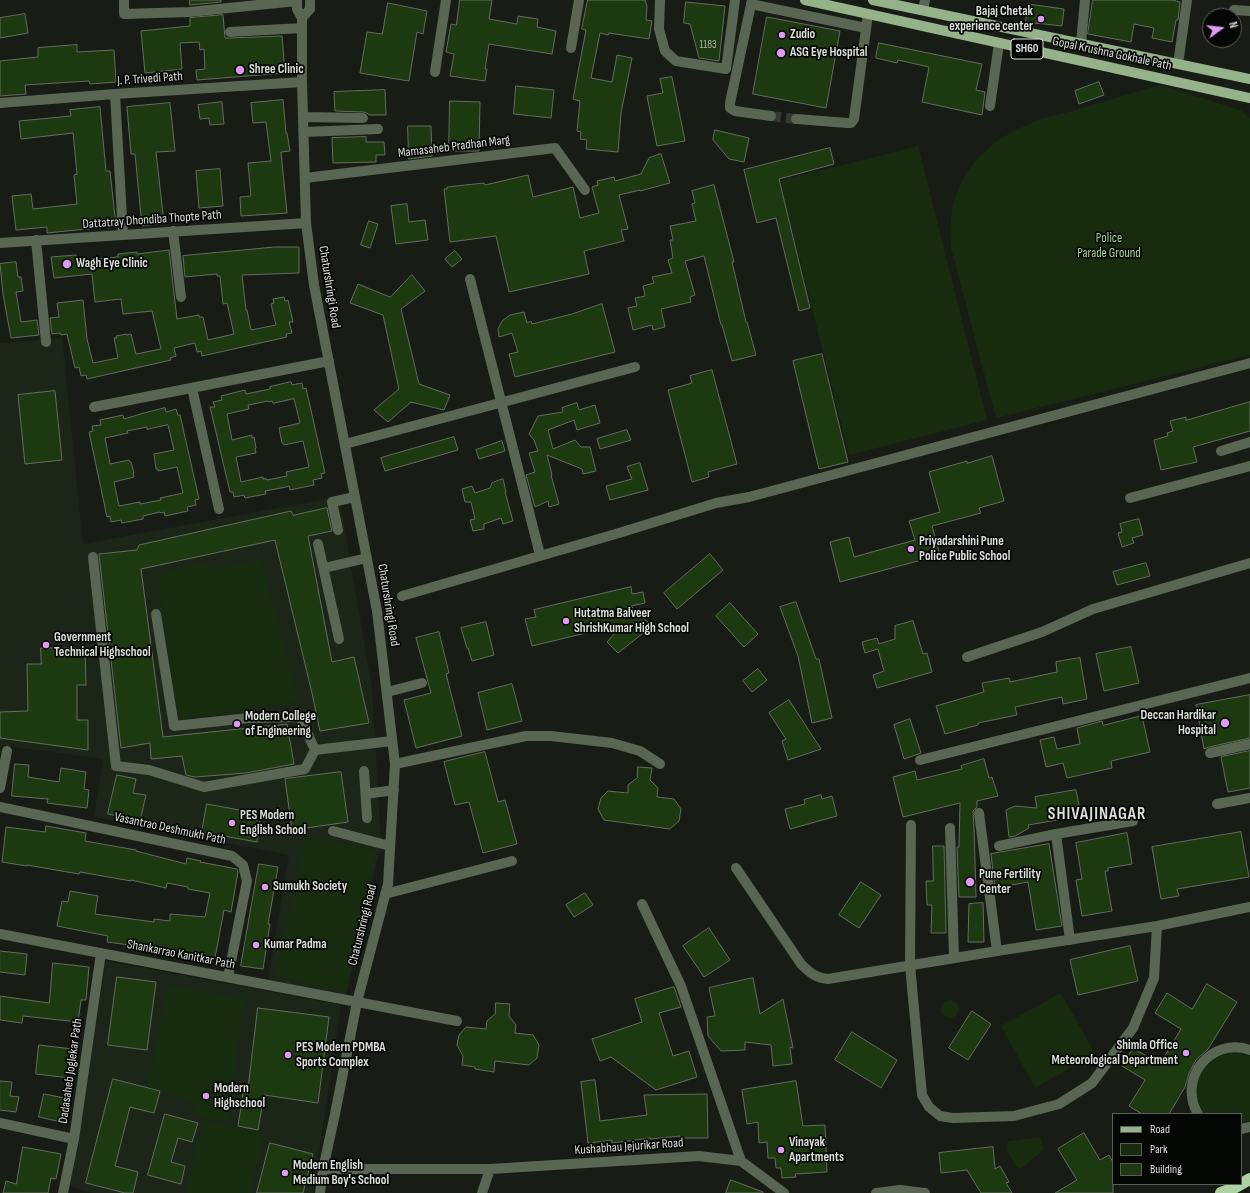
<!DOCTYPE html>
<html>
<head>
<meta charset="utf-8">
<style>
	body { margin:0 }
	#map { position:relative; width:1250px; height:1193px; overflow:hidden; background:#171d15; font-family:"Sofia Sans Condensed",sans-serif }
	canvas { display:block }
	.legend { position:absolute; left:1112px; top:1113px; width:130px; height:72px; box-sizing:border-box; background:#050704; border:1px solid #5b5d59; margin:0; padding:5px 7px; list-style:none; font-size:12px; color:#dbdfd9 }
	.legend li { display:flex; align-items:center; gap:8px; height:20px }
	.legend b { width:20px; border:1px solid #5b5d59 }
	.north { position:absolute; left:1202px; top:8px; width:40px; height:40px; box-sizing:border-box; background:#050704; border:1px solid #5b5d59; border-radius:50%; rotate:75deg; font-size:11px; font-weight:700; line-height:16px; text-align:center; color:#dbdfd9 }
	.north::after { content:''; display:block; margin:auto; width:14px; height:18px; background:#dd99f3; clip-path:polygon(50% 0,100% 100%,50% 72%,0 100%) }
</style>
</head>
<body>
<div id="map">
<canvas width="1250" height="1193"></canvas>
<ul class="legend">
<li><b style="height:5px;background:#95b28b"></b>Road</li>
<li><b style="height:11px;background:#172b0f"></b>Park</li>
<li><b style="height:11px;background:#1c3910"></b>Building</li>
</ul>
<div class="north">N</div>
</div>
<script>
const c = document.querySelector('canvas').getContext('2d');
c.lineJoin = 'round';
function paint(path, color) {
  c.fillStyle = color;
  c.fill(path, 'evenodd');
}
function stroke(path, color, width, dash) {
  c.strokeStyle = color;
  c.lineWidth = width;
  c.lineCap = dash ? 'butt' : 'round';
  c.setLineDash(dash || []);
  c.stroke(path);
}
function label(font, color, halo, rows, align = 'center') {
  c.font = font + ' "Sofia Sans Condensed",sans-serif';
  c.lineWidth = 3.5;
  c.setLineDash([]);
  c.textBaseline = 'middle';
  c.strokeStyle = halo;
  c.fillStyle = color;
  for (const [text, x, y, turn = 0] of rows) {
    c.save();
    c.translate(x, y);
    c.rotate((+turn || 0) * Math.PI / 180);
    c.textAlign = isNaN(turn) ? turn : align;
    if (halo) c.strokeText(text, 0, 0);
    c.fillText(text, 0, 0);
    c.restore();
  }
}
const built = new Path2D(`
	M62 338 83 544 339 497 372 688 381 843 346 996 268 981 289 855 94 817 103 759 0 745V343Z
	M106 961 341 1005 313 1193H92L70 1186Z`);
const green = new Path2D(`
	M1160 85 1240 110 1250 118V355L996 418 951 248C950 234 950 220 953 206 963 163 995 137 1034 122 1046 117 1060 114 1072 111 1101 102 1131 94 1160 85Z
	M918 146 987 420 849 455 780 181Z
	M261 560 299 701 180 719 157 575 203 562 211 569Z
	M305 835 376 851 346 992 276 976Z
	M168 985 244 999 228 1123 194 1114 196 1103 148 1087Z
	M1061 993 1095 1054 1035 1088 1001 1026Z
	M941 1009a9 9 0 1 1 18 0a9 9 0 1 1-18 0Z
	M1236 1052 1250 1056V1121L1241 1123V1114H1205C1191 1097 1196 1070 1215 1059 1221 1055 1229 1053 1236 1052Z
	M203 1120 264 1134 250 1193H186Z
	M1040 1137 1044 1149 1025 1166 1018 1169C1013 1160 1003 1150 1009 1141Z`);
const building = new Path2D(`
	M190 0H221V2L190 5Z
	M460 0H492L489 19 517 24 518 16 538 19 537 27 556 31 552 54 489 44 485 69H487L485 81 450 76 454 54 446 52 451 24 456 25Z
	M588 0H645L647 6 646 20 652 21 649 39 609 33 608 35 600 33 591 78 612 82 617 55 632 58 621 113 618 152 586 149 587 140 580 139 581 132 577 131 580 101 573 99 586 30 582 29Z
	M1093 0H1172L1180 2 1178 20H1176L1172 42 1152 38 1154 28 1134 24 1131 42 1088 34Z
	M686 2 725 6 719 61 699 58 690 24 684 23Z
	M388 3 427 11 423 34 417 32 409 81 360 73 367 32 382 34Z
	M1028 4 1064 9 1062 26 1026 22Z
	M25 14 28 33 0 38V18Z
	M223 15 225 38H230L282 36 285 73 197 80 196 70 205 69 204 49 200 50 199 42 180 43 182 69 145 73 141 31 190 26V18Z
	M767 17 840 31 826 108 753 94Z
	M879 43 982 64 976 90 985 92 982 115 922 102 929 67 898 60 897 63 876 58Z
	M77 45V52L114 50 116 82 90 84 89 81 25 85 26 94 0 96V61L38 57V48Z
	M672 77 685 141 657 146 647 96 663 93 660 79Z
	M1099 82 1104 95 1079 104 1075 91Z
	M516 86 554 90 551 118 514 114Z
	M385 90 386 115H369L367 113 363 112 335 111 334 92Z
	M283 100 286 133H287L290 151 281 152 287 213 241 216 240 197 251 196 248 163 271 161 266 122 253 123 251 103Z
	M450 101 480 102 479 151H449Z
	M222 102 224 124 210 125 209 118 200 119 198 105Z
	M170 103 175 151 156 152 164 223 142 226 135 154H131L127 107Z
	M100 107 106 171H110L116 226 47 233V227L16 230 12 196 31 194 33 209 77 204 74 175 77 174 73 133 21 139 19 121 71 116 70 110Z
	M408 126H431L432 156 409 159Z
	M715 130 749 138 744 162 729 159 713 140Z
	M366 137V142H384L385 155H376V162L333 163 332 138Z
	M830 148 834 164 779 179 810 308 799 311 776 218 757 223 744 170Z
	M661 154 670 183 640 191V190L619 195 628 229 621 230 624 241 584 251 589 274 509 292 496 236 450 242 444 189H447V187L484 183 485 185 528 175 533 197 573 187 580 218 599 213 592 187 598 185 597 181 614 177 615 181 641 174 649 158Z
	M220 169 223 206 199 208 196 171Z
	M714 185 734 262H732L746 322H747L756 355 732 361 722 325H721L704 256 685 261 695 295 690 297 691 302 661 309 665 327 653 330 652 325 633 330 628 308 637 306 635 298 645 296 643 286 654 283 652 277 672 273 668 260 673 258 670 240H673L670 226 696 221 692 204 695 203 692 191Z
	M407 204 409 222 425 220 428 240 396 244 391 206Z
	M369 221 378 224 370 248 361 245Z
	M275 247H299V273L242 275 246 310H247L251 330 276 325 271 304 274 303 273 299 284 297 285 301 288 300 293 322H289L292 333 286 334 287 337 202 356 201 351 197 352 195 343 174 348 176 356 170 358 171 360 87 379 86 375 81 376 79 367 75 368 67 334 61 335 60 333 52 334 50 318 59 317 57 303 83 300 87 339 93 363 118 358 114 338H117L116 336 127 334V335L131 334 136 354 161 349 152 311 123 314 121 299 95 302 92 274 54 278 51 257 76 255 77 261 118 257V254L137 252V254L169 250 177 319 199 315V317H203L208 340 234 334 227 303 223 304 220 276H217V274L185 277 183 256Z
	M455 251 462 259 452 267 445 259Z
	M16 262 18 277H21L23 291 16 292 21 322 37 320 39 335 11 338 3 294 0 264Z
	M412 275 425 291 401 309 419 384 450 395 444 410 411 402 388 422 374 410 399 389 383 315 350 303 358 284 390 297Z
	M602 304 615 352 515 377 509 354 518 352 512 333 499 337 498 329 502 321 510 315 524 312 527 323 531 321 532 324 572 314Z
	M822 354 848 462 819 469 793 361Z
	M712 370 737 464 708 472 709 477 692 482 668 390 692 383 690 376Z
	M291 382 292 385 302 383 303 389 306 388 325 473 321 474 322 478 313 480 314 485 290 490 289 486 286 487 265 491 266 494 245 498 244 495 234 497 233 492H230L210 407H215L213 402 222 400 221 396 245 390 246 394 270 389V387ZM294 399 300 423 279 428 282 443H283L284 445 303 441 309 467 286 472 287 476 267 480V479H263V477L241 482 236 457 256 453 255 449 256 448 254 437 252 438V435L232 440 227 414 249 409 248 405 268 401 269 402 272 401 273 403Z
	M55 391 62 460 25 464 18 395Z
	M1250 402V431L1193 447 1197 462 1161 470 1154 440 1168 436 1167 433 1173 431 1170 421 1186 417V420Z
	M577 403 579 410 595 405 600 423 577 430 574 420 548 430 553 449 575 440 581 447H590L596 471 583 474 582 469 547 455 552 475H551L559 504 549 507 548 501 535 507 526 475 535 472 529 453 538 451 534 440 529 434 538 416 563 412 562 408Z
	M165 408 166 412 176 409 178 415H180L199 499 195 500 196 505 187 507 188 511 165 516 164 512 161 513 160 512 143 516V519L122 523 121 520 111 522 110 516 107 517 89 432 93 431 92 426 101 425 100 420 123 415 124 419 144 413ZM168 425 174 450 154 454 156 469H158V471L177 467 183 493 160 498 161 500 140 504V502L119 506 114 482 134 477 133 473H134L131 462H130L129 460 110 464 105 438 128 433 127 431 147 427V429Z
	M627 430 631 440 600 449 597 439Z
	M454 437 458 450 385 471 381 458Z
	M502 441 505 451 479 459 476 450Z
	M992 456 1004 501 979 508 981 513 932 526 940 555 840 582 830 542 849 537 854 557 915 540 909 521 940 512 929 472 967 461V463Z
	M640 463 648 490 610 500 606 486 632 479 627 467Z
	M503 479 506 492H505L513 521 503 524 501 518 484 524V529L473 531 470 520 475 519 471 502H465L462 489 472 486 475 493 490 488 492 483Z
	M327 508 332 531 308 536 332 662 354 657 369 723 320 731 312 693 275 540 141 569 163 737 287 724 294 764 246 773 195 777 186 775 182 756 151 759 150 743 121 748 99 554 137 550 139 545 291 511 293 515Z
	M1139 519 1143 535 1132 538 1134 543 1122 547 1118 533 1122 532 1120 524Z
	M710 554 723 570 677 609 664 593Z
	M1146 563 1150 576 1117 585 1113 572Z
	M631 587 632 594 643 592 645 603 631 606 652 626 618 653 607 642 623 624 532 646 525 619 536 617 534 610Z
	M796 602 816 659H819L832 718 812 723 798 656 780 607Z
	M730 603 758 634 744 647 716 616Z
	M913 621 923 654 927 653 932 672 877 688 873 675 884 671 878 649 865 653 862 642 877 638 879 644 895 639V626Z
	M486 622 494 655 472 661 468 648H467L461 628Z
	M439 632 449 673 446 674 462 736 416 748 404 700 431 693 416 638Z
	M1131 647 1139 683 1104 691 1096 654Z
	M41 648H85L86 685H77V720H88V750L0 738V712L28 711 27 664H41Z
	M1080 658 1087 699 1063 704 1062 697 1015 707 1017 715 978 723V725L945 734 936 706 984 692 982 683 1009 678 1010 682 1057 672 1056 662Z
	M758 669 767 680 752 692 743 681Z
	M512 684 522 721 487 730 478 693Z
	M1250 695V738L1209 747 1204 749 1196 705Z
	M789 700 821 749 788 760 782 741 786 739 769 713Z
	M1142 716 1150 752 1111 761 1112 768 1067 778 1063 763 1046 767 1040 740 1054 737 1057 749 1080 744 1077 728 1102 721 1103 725Z
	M910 719 921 753 904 759 894 725Z
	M1250 751V788L1228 792 1221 757Z
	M485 752 498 802 505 800 517 844 483 853 469 802 455 805 444 762Z
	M984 759 989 778 992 777 998 796 977 801V807L973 811 974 828 976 897H959L957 847H959L960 803 903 817 893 777 915 771 917 780 962 769 961 766Z
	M15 764 29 765 28 777 59 782 61 768 86 772 84 789 89 790 87 808 47 803 48 799 12 796Z
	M638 767 652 768 650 780 658 788 657 797 674 799 681 809 679 821 670 829 604 820 598 809 601 798 608 791 628 793V785L637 778Z
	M341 772 348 822 292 830 285 779Z
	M117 775 136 779 133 793 146 795 140 821 108 814Z
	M1076 790 1081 816 1028 825 1029 828 1015 836 1009 837 1006 810 1015 806 1037 808 1035 797Z
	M821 795 822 799 832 796 837 816 790 829 785 809 805 804 804 800Z
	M207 804 261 814 257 842 202 832Z
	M46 826 86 833 85 841 136 850V851L186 864 187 858 201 861 200 862 237 869 238 872 231 912 224 910 215 958 183 952 151 949 152 948 107 942 108 936 57 926 62 901 68 902 70 891 98 896 95 914 154 922V919L170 921V914L205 917 210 893 188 889V887L167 883 166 888 131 880V881L80 872 79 874 27 865V866L2 862 6 827 45 832Z
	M1241 832 1249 877 1177 889 1179 896 1161 899 1152 847Z
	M1127 833 1132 864 1108 868V871H1105L1112 911 1082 916 1076 880 1082 879 1076 843Z
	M1049 844 1062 926 1036 930 1028 882 995 888 991 854Z
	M933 846H944L946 933H931L932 905H927L926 881H933Z
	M259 864 278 867 268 924H270L263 969 241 966Z
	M861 882 881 895 859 928 839 915Z
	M585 893 593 905 574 917 566 905Z
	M983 903 984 942H968L969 904Z
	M709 928 730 960 704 977 683 946Z
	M1130 946 1138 981 1078 995 1070 960Z
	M0 951 27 954 25 975 0 972Z
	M53 963 89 967 86 1000H81L78 1022 23 1016 22 1023 0 1020V996L49 1003Z
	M117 977 156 982 147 1050 108 1045Z
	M753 978 760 1014 783 999 793 1048 790 1047 792 1064 773 1066 771 1045 745 1042V1050L721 1051 708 1036 707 1017 715 1016 709 988Z
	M1207 984 1237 1002 1208 1049 1196 1060 1189 1073 1185 1087 1169 1114H1142L1129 1106 1145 1080 1122 1066 1133 1048 1160 1064 1181 1029 1155 1013 1167 993 1192 1009Z
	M674 987 681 1007 659 1013 673 1056 689 1051 697 1077 656 1090 611 1057 600 1061 592 1039 642 1022 635 999Z
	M496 1003 510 1004 509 1016 516 1025 515 1033 533 1035 539 1045 537 1058 529 1065 495 1061 494 1072 475 1069V1067L462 1065 463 1056 457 1045 459 1035 466 1027 486 1029 487 1021 495 1014Z
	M258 1008 329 1017 318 1103 264 1095 258 1130 238 1126 243 1093 247 1094Z
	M972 1011 991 1024 968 1060 949 1048Z
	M852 1032 897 1060 881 1088 835 1060Z
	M39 1045 73 1049 70 1078 36 1074Z
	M113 1079 160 1091 154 1113 130 1107 115 1166 138 1172 133 1193H125L86 1183Z
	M595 1080 600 1121 647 1115 644 1095 707 1094 708 1138H680V1136L650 1139V1138L612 1143V1140L588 1143 581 1082Z
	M0 1081 12 1082 10 1096 19 1097 16 1112 0 1110Z
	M796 1081 803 1126 825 1125 827 1172 795 1174 796 1177 782 1178 781 1168H776L775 1158H768L767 1142 759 1143 758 1122 747 1124 742 1090Z
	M44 1094 65 1098 61 1122 39 1117Z
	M165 1114 198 1123 192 1142 178 1138 171 1162 185 1166 181 1184 148 1175Z
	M1084 1133 1100 1160 1109 1155 1113 1162V1193H1055L1077 1180 1058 1149Z
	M270 1143 313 1154 303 1193H257Z
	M23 1147 61 1154 56 1179 51 1178 48 1193H3L6 1181 16 1184Z
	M993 1147 995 1169 1000 1166 1009 1182 1006 1183 1012 1193H981L967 1170 941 1173 939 1153Z
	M731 1180 763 1192V1193H726Z`);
const minorTunnel = new Path2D(`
	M771 116 796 119`);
const minor = new Path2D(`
	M124 0V14L189 12 297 1
	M297 0V9L302 18V82L306 223 314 285 377 611 395 764 388 884 357 1002 335 1114 323 1169 320 1193
	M660 0 659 29 665 51 676 61 726 69 735 0
	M752 0 730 103V108L735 111 771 116
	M751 4 866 28
	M923 10 925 0
	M1234 10 1250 11
	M302 18 310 9V0
	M230 32 302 28
	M1081 43 1085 0
	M571 48 579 0
	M1178 64 1187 0
	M435 72 446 0
	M115 94 123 235
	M0 103 115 94 302 82
	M990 106 999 43
	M303 117 363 118
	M796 119 847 123H851L854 119 868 14
	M304 132 378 129
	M305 178 555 148 585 190
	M173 231 181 297
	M36 240 46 342
	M0 243 306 223
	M470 279 540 555
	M192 388 219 509
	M94 407 329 361
	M345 444 635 367
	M1221 451 1250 442
	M1130 498 1250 466
	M338 530 332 502 355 497
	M318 544 339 639
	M93 557 116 766 149 770 204 787 305 769 315 750
	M324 568 367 558
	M402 596 619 533 716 503 749 497 1250 363
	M156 614 174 726 249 718 300 717 315 750 392 741
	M967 657 1042 632 1093 609 1250 563
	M387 692 422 683
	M1210 753 1250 744
	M920 760 1250 678
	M395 764 526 736H551L612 743 640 751 660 764
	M364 771 367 818
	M0 788 7 751
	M366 794 394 790
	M1217 804 1250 798
	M0 807 232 856 243 865 247 881 228 977
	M979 813 997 951
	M911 825 910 965 922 1095 929 1107 940 1116 953 1118 1014 1116 1059 1104 1092 1083 1133 1028 1154 978 1157 926
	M950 828 954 958
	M333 831 390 846
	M1056 834 1070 940
	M999 846 1056 834 1133 821
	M736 868 801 964C810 973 816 978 828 979L997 951 1157 926 1250 907
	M385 894 512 861
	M642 904 681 986 741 1161
	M0 934 457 1021
	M1198 1114C1177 1079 1211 1036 1250 1050
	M0 1123 74 1139
	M1241 1129 1250 1127
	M323 1169H490L699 1156 741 1161 784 1193
	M63 1193 74 1139 101 953
	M482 1193 490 1169
	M876 1193 900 1190 925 1193`);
const major = new Path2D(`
	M805 0 1250 98
	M873 0 1250 79`);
const highway = new Path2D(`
	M1221 1193 1232 1189 1250 1179`);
const markers = [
	[1041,19,4,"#dd99f3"],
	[782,35,4,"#dd99f3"],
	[781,53,5,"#dd99f3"],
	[240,70,5,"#dd99f3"],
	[67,264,5,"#dd99f3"],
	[911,549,4,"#dd99f3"],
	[566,621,4,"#dd99f3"],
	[46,645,4,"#dd99f3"],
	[1225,723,5,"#dd99f3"],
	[237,724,4,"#dd99f3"],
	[232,823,4,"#dd99f3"],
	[970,882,5,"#dd99f3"],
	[265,887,4,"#dd99f3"],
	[256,945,4,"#dd99f3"],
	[1186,1053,4,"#dd99f3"],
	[288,1055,4,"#dd99f3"],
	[206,1096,4,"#dd99f3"],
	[781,1150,4,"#dd99f3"],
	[285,1173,4,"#dd99f3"]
];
const numberNames = [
	["1183",708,45]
];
const shields = [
	[1027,49,32]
];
const shieldNames = [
	["SH60",1027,49]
];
const poiNames = [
	["Bajaj Chetak",1033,12,"right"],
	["experience center",1033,27,"right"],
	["Zudio",790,35],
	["ASG Eye Hospital",790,53],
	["Shree Clinic",249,70],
	["Wagh Eye Clinic",76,264],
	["Priyadarshini Pune",919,542],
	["Police Public School",919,557],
	["Hutatma Balveer",574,614],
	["ShrishKumar High School",574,629],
	["Government",54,638],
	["Technical Highschool",54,653],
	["Deccan Hardikar",1216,716,"right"],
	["Hospital",1216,731,"right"],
	["Modern College",245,717],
	["of Engineering",245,732],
	["PES Modern",240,816],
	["English School",240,831],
	["Pune Fertility",979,875],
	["Center",979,890],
	["Sumukh Society",273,887],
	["Kumar Padma",264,945],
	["Shimla Office",1178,1046,"right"],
	["Meteorological Department",1178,1061,"right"],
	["PES Modern PDMBA",296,1048],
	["Sports Complex",296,1063],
	["Modern",214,1089],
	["Highschool",214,1104],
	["Vinayak",789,1143],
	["Apartments",789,1158],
	["Modern English",293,1166],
	["Medium Boy's School",293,1181]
];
const streetNames = [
	["Gopal Krushna Gokhale Path",1112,54,12],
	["J. P. Trivedi Path",150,79,-4],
	["Mamasaheb Pradhan Marg",454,147,-7],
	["Dattatray Dhondiba Thopte Path",152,220,-4],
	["Chaturshringi Road",329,287,81],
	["Chaturshringi Road",388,605,81],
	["Vasantrao Deshmukh Path",170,829,12],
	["Chaturshringi Road",363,925,-76],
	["Shankarrao Kanitkar Path",181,955,11],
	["Dadasaheb Joglekar Path",71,1071,-82],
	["Kushabhau Jejurikar Road",629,1147,-4]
];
const parkNames = [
	["Police",1109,239],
	["Parade Ground",1109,254]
];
const districtNames = [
	["SHIVAJINAGAR",1097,815]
];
paint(built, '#1c2618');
paint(green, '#172b0f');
paint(building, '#1c3910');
stroke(building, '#646c61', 1);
stroke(minorTunnel, '#343a32', 10, [10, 5]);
stroke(minor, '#586653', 10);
stroke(major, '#95b28b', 10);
stroke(highway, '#aed1a1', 12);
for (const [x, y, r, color] of markers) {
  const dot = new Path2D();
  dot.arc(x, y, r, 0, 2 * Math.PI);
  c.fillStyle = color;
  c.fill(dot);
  stroke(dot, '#050704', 1.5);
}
label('11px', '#abb6a7', null, numberNames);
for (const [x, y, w] of shields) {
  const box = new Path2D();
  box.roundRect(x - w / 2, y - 10, w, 20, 3);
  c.fillStyle = '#050704';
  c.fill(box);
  stroke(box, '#dbdfd9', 1);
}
label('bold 12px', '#dbdfd9', null, shieldNames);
label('bold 13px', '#dbdfd9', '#050704', poiNames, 'left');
label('13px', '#dbdfd9', '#050704', streetNames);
label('13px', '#a2d491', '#050704', parkNames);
c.letterSpacing = '1px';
label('bold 17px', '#dbdfd9', '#050704', districtNames);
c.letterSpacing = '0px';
</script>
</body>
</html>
